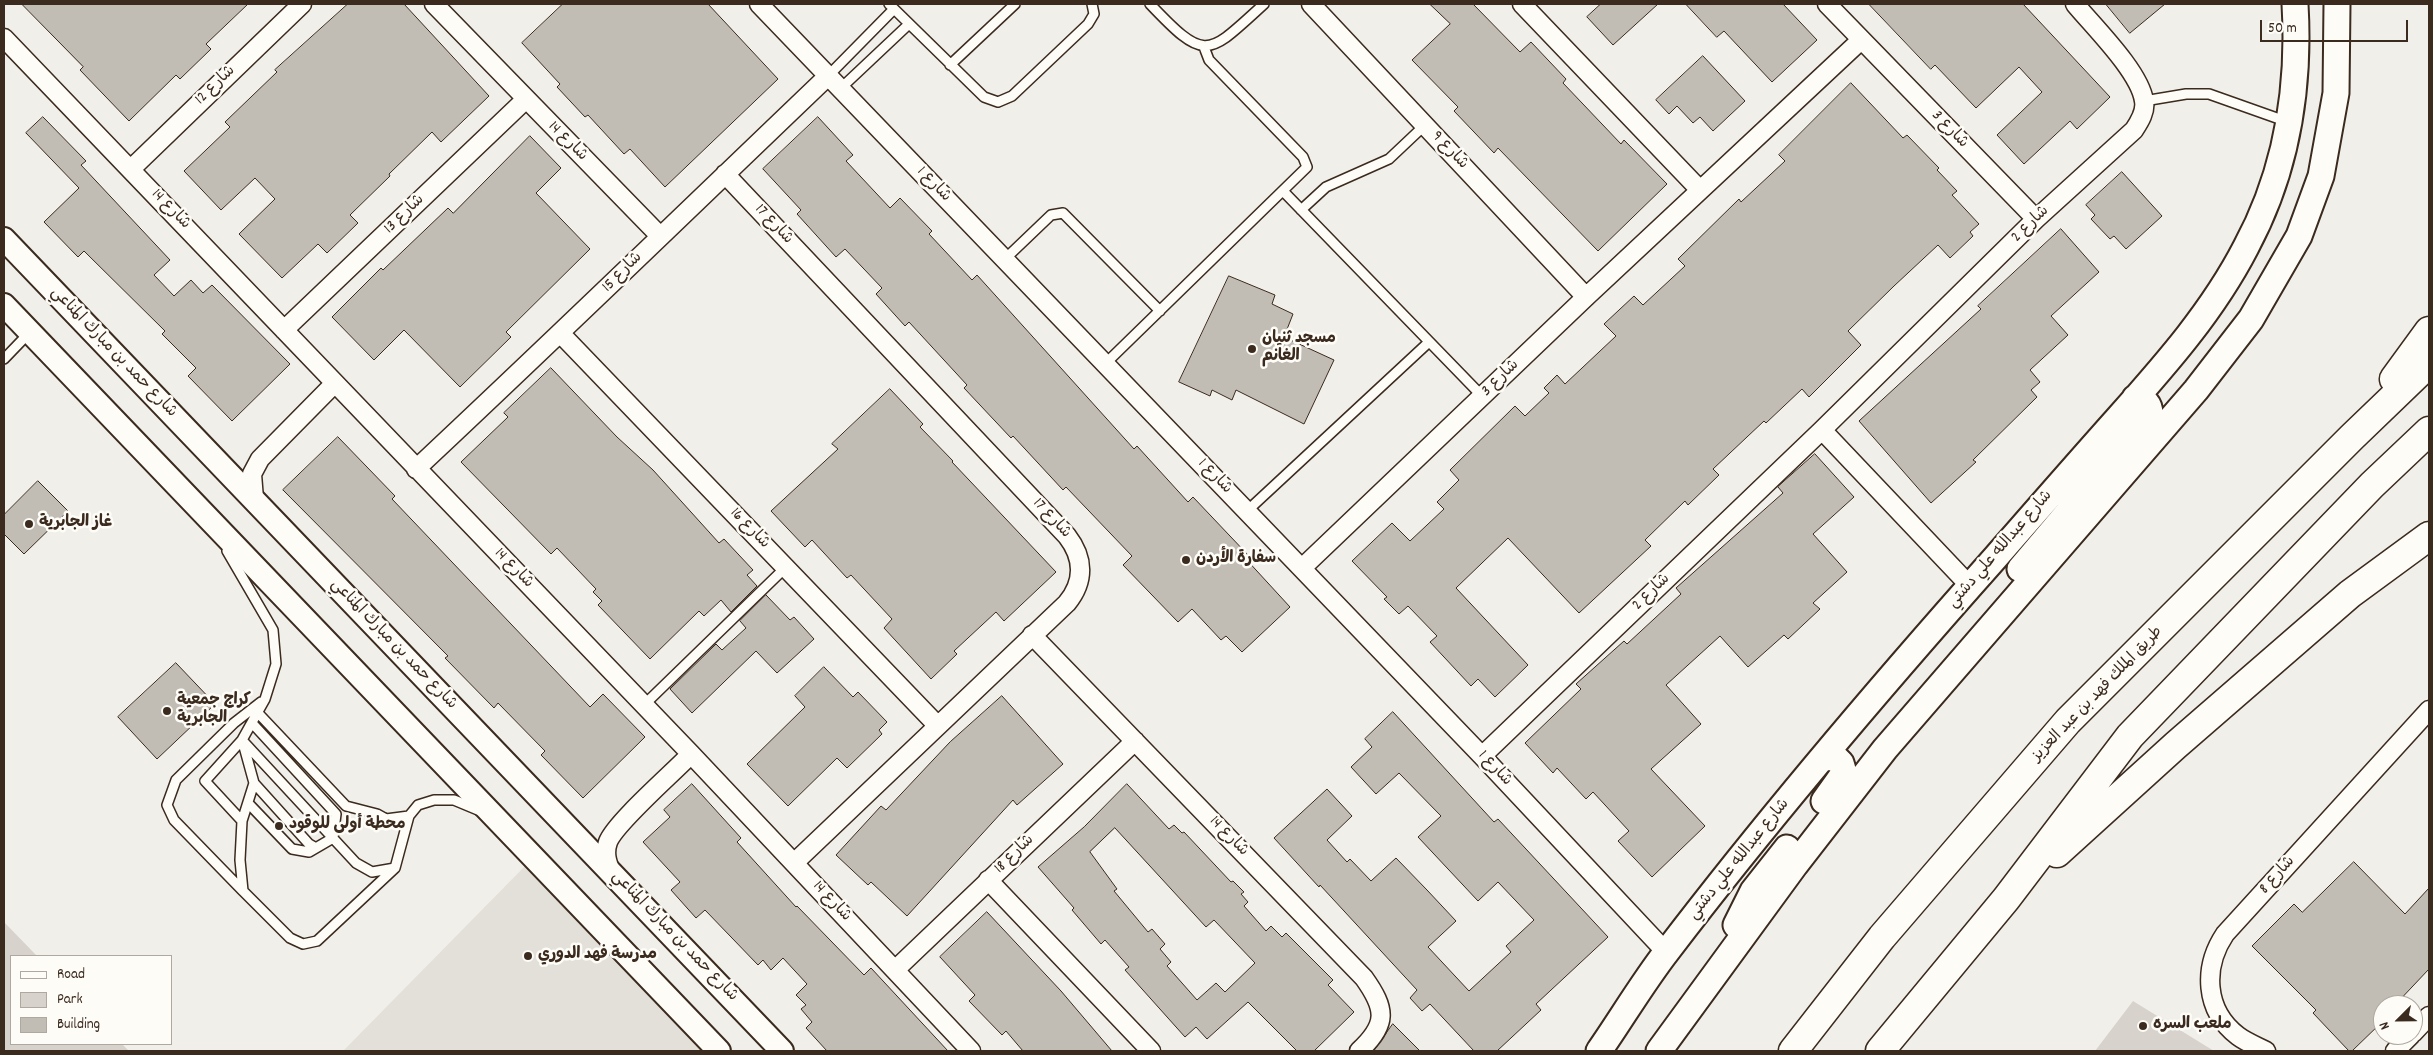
<!DOCTYPE html>
<html>
<head>
<meta charset="utf-8">
<style>
	body { margin:0 }
	#map { position:relative; width:2433px; height:1055px; overflow:hidden; background:#f1efea; font-family:Dekko,sans-serif }
	canvas { display:block }
	.frame { position:absolute; inset:0; border:5px solid #3b2a1e; pointer-events:none }
	.legend { position:absolute; left:10px; top:955px; width:162px; height:90px; box-sizing:border-box; background:#fdfcf7; border:1px solid #afa8a0; margin:0; padding:6px 9px; list-style:none; font-size:15px; color:#3b2a1e }
	.legend li { display:flex; align-items:center; gap:10px; height:25px }
	.legend b { width:25px; border:1px solid #afa8a0 }
	.north { position:absolute; left:2373px; top:995px; width:50px; height:50px; box-sizing:border-box; background:#fdfcf7; border:1px solid #afa8a0; border-radius:50%; rotate:247deg; font-size:14px; font-weight:700; line-height:20px; text-align:center; color:#3b2a1e }
	.north::after { content:''; display:block; margin:auto; width:18px; height:22px; background:#3b2a1e; clip-path:polygon(50% 0,100% 100%,50% 72%,0 100%) }
	.scale { position:absolute; left:2260px; top:20px; width:148px; height:22px; box-sizing:border-box; border:2px solid #3b2a1e; border-top:0; padding-left:6px; font-size:15px; line-height:18px; white-space:nowrap; color:#3b2a1e; -webkit-text-stroke:4px #fdfcf7; paint-order:stroke }
</style>
</head>
<body>
<div id="map">
<canvas width="2433" height="1055"></canvas>
<div class="frame"></div>
<ul class="legend">
<li><b style="height:6px;background:#fdfcf7"></b>Road</li>
<li><b style="height:14px;background:#d7d2cc"></b>Park</li>
<li><b style="height:14px;background:#c1bcb4"></b>Building</li>
</ul>
<div class="north">N</div>
<div class="scale">50 m</div>
</div>
<script>
const c = document.querySelector('canvas').getContext('2d');
c.lineJoin = 'round';
function paint(path, color) {
  c.fillStyle = color;
  c.fill(path, 'evenodd');
}
function stroke(path, color, width, dash) {
  c.strokeStyle = color;
  c.lineWidth = width;
  c.lineCap = dash ? 'butt' : 'round';
  c.setLineDash(dash || []);
  c.stroke(path);
}
function label(font, color, halo, rows, align = 'center') {
  c.font = font + ' Dekko,"Playpen Sans Arabic",sans-serif';
  c.lineWidth = 5;
  c.setLineDash([]);
  c.textBaseline = 'middle';
  c.strokeStyle = halo;
  c.fillStyle = color;
  for (const [text, x, y, turn = 0] of rows) {
    c.save();
    c.translate(x, y);
    c.rotate((+turn || 0) * Math.PI / 180);
    c.textAlign = isNaN(turn) ? turn : align;
    if (halo) c.strokeText(text, 0, 0);
    c.fillText(text, 0, 0);
    c.restore();
  }
}
const built = new Path2D(`
	M529 862 713 1051H343Z`);
const green = new Path2D(`
	M4 922 37 956H11V1044H122L129 1051H4Z
	M2133 1001 2214 1051H2095Z`);
const building = new Path2D(`
	M22 4H248L206 44 211 49 180 79 176 75 129 121 80 70 83 67Z
	M348 4H404L489 96 441 142 432 132 389 174 390 176 350 215 358 223 327 253 318 244 282 278 239 234 275 199 255 178 221 210 184 171 230 127 225 122 277 72 275 70Z
	M563 4H708L778 79 665 187 630 149 624 154 588 115 585 117 557 87 560 84 522 43Z
	M1430 4H1473L1520 52 1531 42 1566 79 1563 83 1621 144 1624 140 1667 184 1598 251 1498 148 1494 153 1454 111 1458 107 1412 60 1450 24Z
	M1601 4H1658L1613 45 1587 17Z
	M1686 4H1783L1817 40 1772 82 1724 31 1717 37Z
	M1869 4H2023L2110 97 2077 129 2070 121 2024 164 1997 135 2042 92 2019 67 1976 108 1935 65 1931 69Z
	M2106 4H2165L2130 33Z
	M1703 56 1745 101 1713 131 1700 117 1693 123 1677 106 1669 114 1656 100Z
	M1851 83 1903 138 1907 135 1939 168 1937 170 1957 191 1952 195 1979 224 1970 232 1973 236 1950 258 1938 245 1894 286 1848 331 1861 345 1809 397 1802 389 1766 423 1764 421 1713 469 1719 475 1688 505 1685 501 1645 540 1651 546 1579 613 1508 538 1456 588 1528 665 1495 697 1478 679 1471 686 1430 642 1437 636 1408 606 1399 614 1384 599 1387 597 1352 561 1392 523 1410 541 1444 509 1437 502 1459 480 1450 470 1515 406 1525 416 1549 393 1544 388 1557 375 1565 384 1616 336 1604 324 1634 296 1643 305 1685 266 1678 259 1739 199 1741 202 1785 161 1779 155Z
	M43 117 86 161 81 165 170 260 154 275 174 296 191 280 203 293 212 285 290 364 232 421 188 376 196 368 162 334 165 331 84 251 78 257 44 222 79 188 26 133Z
	M818 117 853 155 846 161 890 208 900 198 932 231 929 234 972 280 977 275 1134 449 1137 446 1188 502 1193 497 1248 555 1245 558 1290 607 1242 652 1226 636 1221 640 1192 609 1178 622 1123 565 1132 556 1066 487 1063 490 1013 436 1011 438 964 388 967 385 909 322 905 326 876 294 882 288 845 249 836 257 797 214 801 210 763 169Z
	M530 136 561 168 536 193 590 249 506 332 511 337 460 387 404 330 374 360 332 317 381 268 383 270 448 208 453 213Z
	M2122 172 2162 216 2126 249 2114 236 2110 239 2091 219 2095 215 2086 205Z
	M2061 229 2099 272 2051 316 2068 335 2030 370 2040 382 2031 390 2037 397 1973 460 1976 462 1931 503 1859 421 1981 309 1978 306Z
	M1229 276 1275 295 1272 304 1293 314 1284 337 1334 360 1304 424 1236 390 1232 400 1212 390 1210 396 1179 382Z
	M551 368 617 437 653 470 719 543 724 539 753 570 747 575 757 586 731 612 721 600 704 616 699 611 650 659 598 605 602 601 593 592 596 589 557 548 551 554 461 462 508 417 504 413Z
	M890 389 923 424 920 427 953 461 952 462 1056 572 1004 621 996 612 954 651 957 654 931 679 884 628 892 619 851 575 847 578 812 540 805 547 771 511 838 449 832 444Z
	M338 437 395 496 392 499 590 707 603 694 645 737 583 798 541 755 545 751 498 703 494 708 445 658 448 656 283 490Z
	M1815 454 1854 497 1813 534 1847 572 1813 603 1820 609 1788 639 1784 635 1748 667 1720 636 1666 685 1701 724 1651 769 1705 826 1652 877 1618 841 1629 831 1593 792 1586 799 1557 768 1553 773 1525 743 1581 689 1576 684 1624 641 1627 644 1681 594 1676 588 1783 493 1778 487Z
	M38 481 68 511 24 554 4 534V515Z
	M766 595 790 620 794 617 814 639 777 673 756 651 692 713 670 689 716 644 722 650 746 628 740 621Z
	M176 663 215 704 157 759 118 717Z
	M824 667 853 697 858 692 887 722 879 730 882 734 847 768 837 758 788 806 747 764 805 707 795 696Z
	M1002 696 1063 764 1017 805 1013 800 907 916 871 882 868 885 836 855 881 806 886 810 950 742Z
	M1393 712 1494 822 1498 819 1608 937 1536 1004 1541 1010 1497 1051H1474L1430 1004 1422 1011 1410 998 1417 990 1320 885 1319 887 1274 838 1327 789 1352 816 1327 840 1347 862 1350 859 1371 881 1396 858 1427 890 1456 921 1428 947 1469 991 1511 952 1506 946 1534 920 1498 882 1478 901 1418 837 1441 816 1399 773 1376 794 1351 767 1372 747 1365 739Z
	M692 784 741 838 737 842 796 907 797 906 864 975 871 968 948 1051H827L806 1028 812 1022 801 1009 806 1005 796 995 807 984 783 958 771 970 763 960 758 965 705 910 696 918 671 890 680 882 643 842 670 817 664 810Z
	M1127 784 1169 829 1174 825 1182 833 1184 832 1231 882 1233 881 1244 892 1241 894 1248 902 1244 906 1266 931 1271 926 1282 937 1286 933 1333 980 1328 985 1354 1012 1314 1051H1297L1248 1002 1207 1039 1196 1027 1185 1037 1125 970 1129 967 1105 940 1101 944 1072 910 1074 908 1038 867 1084 827ZM1115 828 1206 927 1214 920 1255 963 1225 992 1216 983 1197 1000 1167 966 1171 962 1160 949 1165 944 1152 929 1148 932 1114 891 1117 889 1090 852Z
	M2354 862 2405 914 2429 888V969L2395 1005H2383V1021L2352 1051H2349L2313 1013 2316 1010 2252 946 2294 904 2302 912Z
	M987 912 1061 991 1112 1051H1023L1006 1031 1002 1035 969 1001 975 995 940 957Z
	M1393 1024 1420 1051H1374Z`);
const service = new Path2D(`
	M889 4 984 97 998 102 1012 96 1088 24 1094 14 1092 4
	M1150 4C1206 63 1207 56 1264 4
	M950 65 1015 4
	M828 76 894 9
	M840 89 909 24
	M2144 101 2186 94H2209L2288 122
	M1283 191 1482 396
	M1301 210 1326 187 1389 159 1425 125
	M1005 259 1051 215 1063 213 1160 311
	M4 359 30 332
	M1105 364 1307 167 1303 157 1209 60 1204 47
	M1247 511 1429 342
	M227 551 273 630 276 664 265 699 242 740 205 781 242 821 240 860 243 891 290 938 303 944 317 941 395 868 409 816 418 805 434 800H454L478 810
	M644 705 786 567
	M258 713 346 806 377 814 386 819 409 816
	M252 723 336 814 333 838
	M242 740 356 863 372 872 395 868
	M254 783 309 844 316 848
	M249 804 292 849 309 852 333 838
	M242 821 254 783 243 743
	M243 891 174 820 167 805 176 780 234 723 261 702`);
const minor = new Path2D(`
	M434 4 660 236
	M759 4 1482 756 1666 952
	M1311 4 1586 297
	M1522 4 1700 190
	M1827 4 2036 219
	M4 38 691 754 971 1051
	M131 169 302 4
	M725 174 1067 536C1084 558 1085 581 1067 603L794 863
	M284 330 525 100
	M561 334 937 725
	M1822 430 1970 586
	M416 469C555 339 691 207 828 76
	M254 499 252 474 260 459 334 384
	M1302 568 1586 297 1861 40
	M1032 635 1364 978C1386 1009 1388 1024 1359 1051
	M1482 756 1822 430 2036 219 2134 130C2140 121 2146 111 2144 101 2140 72 2094 27 2075 4
	M611 872C607 862 604 853 608 842 615 823 674 772 691 754
	M988 880 1151 1051
	M895 970 1135 741
	M2413 1033 2429 1016
	M2266 1051C2256 1046 2246 1042 2238 1036 2204 1010 2203 967 2225 934L2429 710
	M2395 1051 2411 1035`);
const tertiary = new Path2D(`
	M4 239 782 1051
	M4 305 719 1051`);
const secondary = new Path2D(`
	M2020 569 2147 419 2150 414C2150 405 2145 398 2135 398
	M1824 758 1835 757 1841 763 1844 773 1824 801
	M1736 925 1753 891 1787 848
	M1599 1051C1622 1018 1643 982 1668 950 1771 815 1882 685 1995 558 2036 511 2077 464 2119 417 2166 364 2213 311 2246 247 2287 171 2300 89 2295 4
	M1659 1051 1795 865 1885 749 2196 390 2251 319 2299 236 2321 176 2336 93 2337 4`);
const motorway = new Path2D(`
	M2394 379 2429 331
	M2057 853 2176 745 2350 594 2429 536
	M1793 1051 1882 937 2068 721 2352 437 2429 363
	M1880 1051 2006 899 2130 736 2372 485 2429 431`);
const markers = [
	[1252,349,5,"#3b2a1e"],
	[29,524,5,"#3b2a1e"],
	[1186,560,5,"#3b2a1e"],
	[167,711,5,"#3b2a1e"],
	[279,826,5,"#3b2a1e"],
	[528,956,5,"#3b2a1e"],
	[2143,1026,5,"#3b2a1e"]
];
const streetNames = [
	["شارع 12",216,86,-44],
	["شارع 3",1949,130,46],
	["شارع 14",567,142,45],
	["شارع 9",1449,151,47],
	["شارع 1",933,185,46],
	["شارع 14",170,210,46],
	["شارع 13",405,215,-44],
	["شارع 17",773,225,47],
	["شارع 2",2031,225,-44],
	["شارع 15",623,273,-45],
	["شارع حمد بن مبارك المناعي",113,353,46],
	["شارع 3",1501,379,-44],
	["شارع 1",1214,477,46],
	["شارع 17",1051,519,47],
	["شارع 16",749,529,46],
	["شارع عبدالله علي دشتي",2001,550,-49],
	["شارع 14",513,569,46],
	["شارع 2",1652,593,-44],
	["شارع حمد بن مبارك المناعي",393,645,46],
	["طريق الملك فهد بن عبد العزيز",2098,695,-46],
	["شارع 1",1494,769,47],
	["شارع 14",1228,837,46],
	["شارع 18",1015,855,-44],
	["شارع عبدالله علي دشتي",1740,860,-51],
	["شارع 8",2278,876,-48],
	["شارع 14",831,902,47],
	["شارع حمد بن مبارك المناعي",674,937,46]
];
const poiNames = [
	["مسجد ثنيان",1262,340],
	["الغانم",1262,358],
	["غاز الجابرية",39,524],
	["سفارة الأردن",1196,560],
	["كراج جمعية",177,702],
	["الجابرية",177,720],
	["محطة أولى للوقود",289,826],
	["مدرسة فهد الدوري",538,956],
	["ملعب السره",2153,1026]
];
paint(built, '#e3e0da');
paint(green, '#d7d2cc');
paint(building, '#c1bcb4');
stroke(building, '#3b2a1e', 1);
stroke(service, '#3b2a1e', 12);
stroke(minor, '#3b2a1e', 21);
stroke(tertiary, '#3b2a1e', 26);
stroke(secondary, '#3b2a1e', 29);
stroke(motorway, '#3b2a1e', 31);
stroke(service, '#fdfcf7', 9);
stroke(minor, '#fdfcf7', 18);
stroke(tertiary, '#fdfcf7', 22);
stroke(secondary, '#fdfcf7', 25);
stroke(motorway, '#fdfcf7', 28);
for (const [x, y, r, color] of markers) {
  const dot = new Path2D();
  dot.arc(x, y, r, 0, 2 * Math.PI);
  c.fillStyle = color;
  c.fill(dot);
  stroke(dot, '#fdfcf7', 2);
}
label('16px', '#3b2a1e', '#fdfcf7', streetNames);
label('bold 16px', '#3b2a1e', '#fdfcf7', poiNames, 'left');
</script>
</body>
</html>
